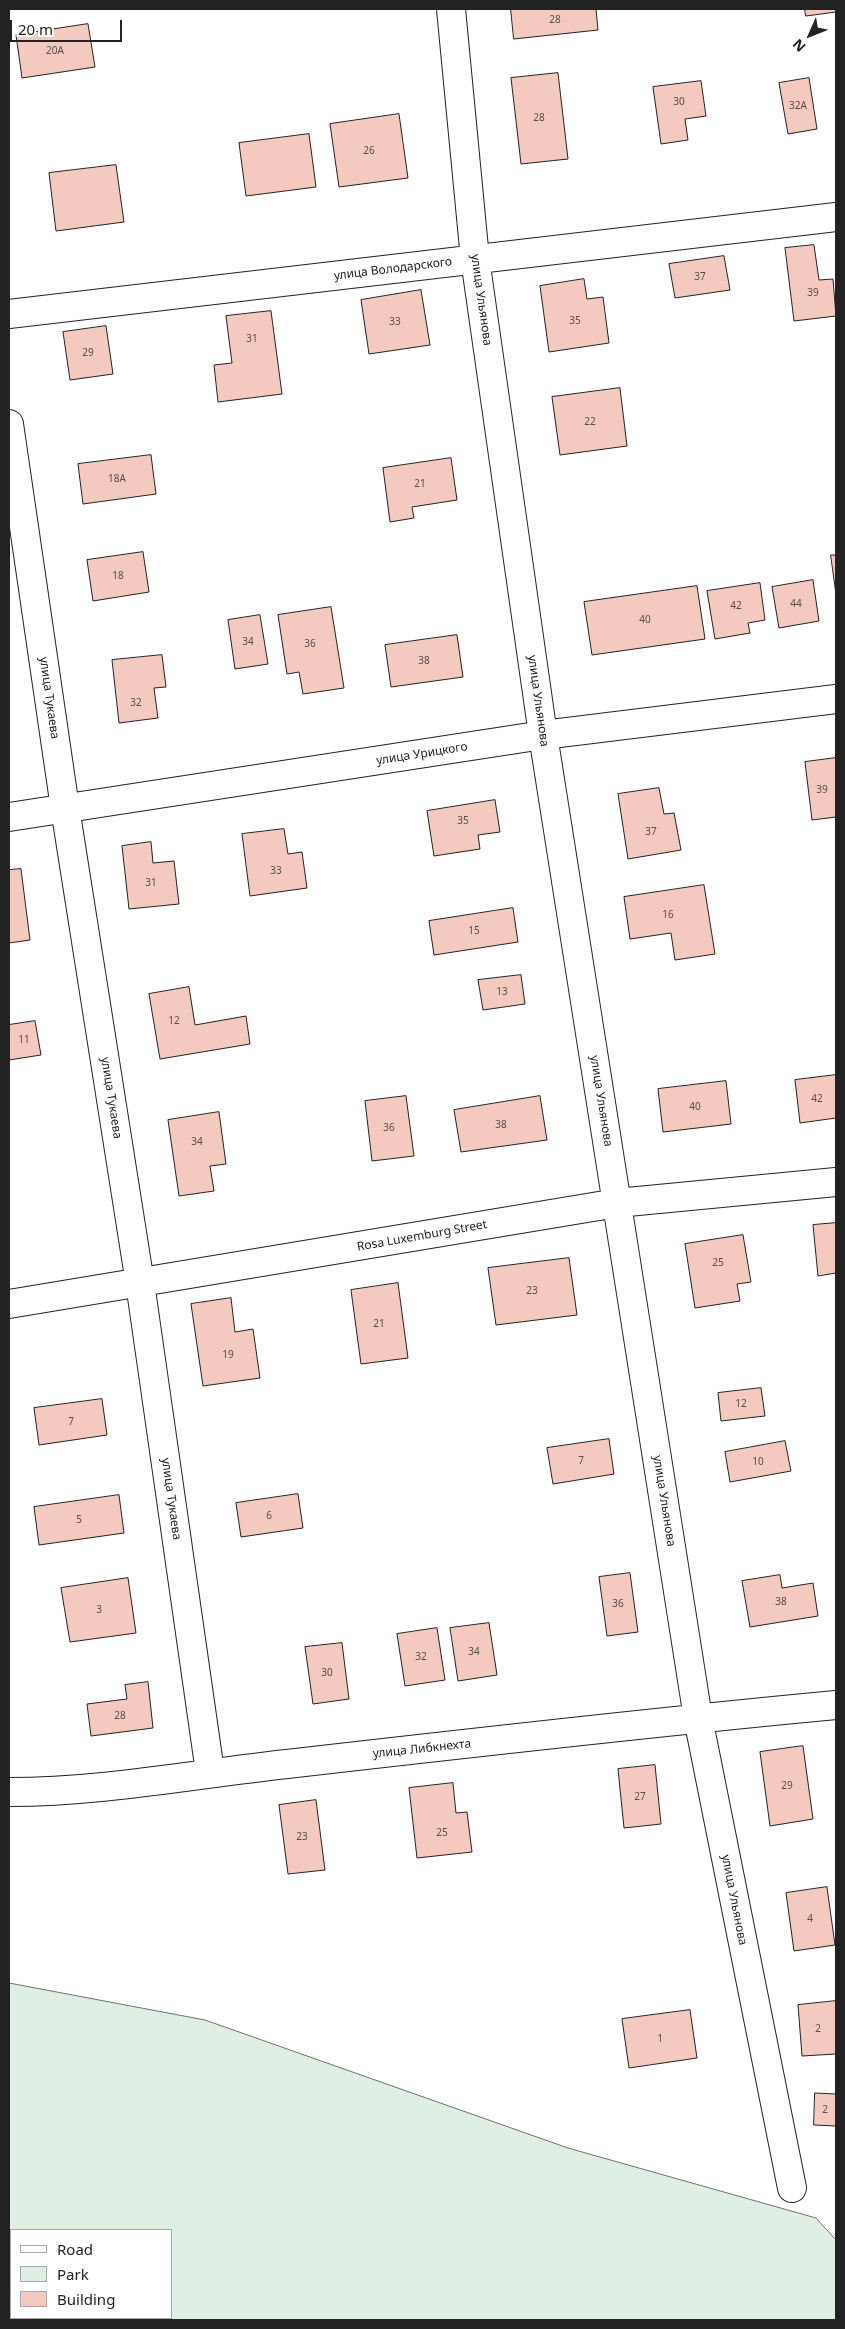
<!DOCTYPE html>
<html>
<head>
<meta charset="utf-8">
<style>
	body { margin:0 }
	#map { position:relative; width:845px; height:2329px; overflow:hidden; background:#fff; font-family:"Noto Sans",sans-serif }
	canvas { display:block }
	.frame { position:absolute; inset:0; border:10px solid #222; pointer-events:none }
	.legend { position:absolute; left:10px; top:2229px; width:162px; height:90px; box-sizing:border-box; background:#fff; border:1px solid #a7a7a7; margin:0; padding:6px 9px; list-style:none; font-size:15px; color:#222 }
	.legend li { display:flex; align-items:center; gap:10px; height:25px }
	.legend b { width:25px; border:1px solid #a7a7a7 }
	.north { position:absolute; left:785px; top:10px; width:50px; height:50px; -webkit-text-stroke:4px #fff; paint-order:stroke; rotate:226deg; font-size:14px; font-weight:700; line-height:20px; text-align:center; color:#222 }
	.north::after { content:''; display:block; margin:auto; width:18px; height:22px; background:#222; clip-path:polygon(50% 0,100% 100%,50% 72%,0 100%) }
	.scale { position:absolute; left:10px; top:20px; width:112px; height:22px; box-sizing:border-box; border:2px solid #222; border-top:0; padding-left:6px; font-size:15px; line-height:18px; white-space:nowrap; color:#222; -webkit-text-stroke:4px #fff; paint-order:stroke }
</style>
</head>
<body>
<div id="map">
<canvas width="845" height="2329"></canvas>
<div class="frame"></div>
<ul class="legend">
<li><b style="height:6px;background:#fff"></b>Road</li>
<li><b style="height:14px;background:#e0efe3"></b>Park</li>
<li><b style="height:14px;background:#f3c9c0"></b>Building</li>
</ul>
<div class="north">N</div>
<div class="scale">20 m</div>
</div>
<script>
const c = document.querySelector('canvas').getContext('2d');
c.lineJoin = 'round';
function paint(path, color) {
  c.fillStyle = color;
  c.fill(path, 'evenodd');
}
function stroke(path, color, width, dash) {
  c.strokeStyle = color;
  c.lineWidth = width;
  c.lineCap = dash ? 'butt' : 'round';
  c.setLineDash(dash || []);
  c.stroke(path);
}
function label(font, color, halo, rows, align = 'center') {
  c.font = font + ' "Noto Sans",sans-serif';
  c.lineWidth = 4;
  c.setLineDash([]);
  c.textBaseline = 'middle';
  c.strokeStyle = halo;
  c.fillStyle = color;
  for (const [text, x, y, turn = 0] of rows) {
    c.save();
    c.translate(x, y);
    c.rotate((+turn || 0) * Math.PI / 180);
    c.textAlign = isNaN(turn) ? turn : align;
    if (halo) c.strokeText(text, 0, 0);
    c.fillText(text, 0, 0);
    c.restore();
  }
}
const green = new Path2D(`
	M9 1983 205 2020 568 2148 816 2218 836 2240V2320H65L52 2318H171V2230H11V2310L9 2309Z`);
const building = new Path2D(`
	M511 9H596L598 30 514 39Z
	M805 9H836V12L806 16Z
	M88 24 95 67 22 78 16 35Z
	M558 73 568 159 521 164 511 78Z
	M809 78 817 129 788 134 779 83Z
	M701 81 706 116 685 119 688 140 661 144 653 87Z
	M399 114 408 178 339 187 330 124Z
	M309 134 316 187 246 196 239 143Z
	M116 165 124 222 56 231 49 173Z
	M814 245 819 280 833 279 836 316 794 321 785 248Z
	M724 256 730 290 675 298 669 264Z
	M584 279 587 299 603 297 609 343 549 352 540 286Z
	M421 290 430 345 369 354 361 300Z
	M271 311 282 394 218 402 214 365 232 363 226 316Z
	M106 326 113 374 70 380 63 332Z
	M620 388 627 446 560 455 552 397Z
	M151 455 156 494 83 504 78 464Z
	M451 458 457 500 412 507 414 518 390 522 383 468Z
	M143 552 149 592 93 601 87 560Z
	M831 555H836V594Z
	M813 580 819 621 779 628 772 587Z
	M760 583 765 620 748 623 750 633 715 639 707 591Z
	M697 586 705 639 592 655 584 602Z
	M331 607 344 688 303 694 299 672 287 674 278 615Z
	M260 615 268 664 235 669 228 620Z
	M457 635 463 677 391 687 385 645Z
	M162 655 166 687 154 688 158 718 119 723 112 660Z
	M836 758V817L812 820 805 762Z
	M659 788 664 814 674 813 681 850 628 859 618 794Z
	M495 800 500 832 478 835 480 849 434 856 427 811Z
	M284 829 288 854 302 852 307 888 250 896 242 834Z
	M151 842 153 863 174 861 179 904 129 909 122 846Z
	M21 869 30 940 9 943V870Z
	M704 885 715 954 675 960 671 933 630 939 624 897Z
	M513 908 518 942 434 955 429 921Z
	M521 975 525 1004 483 1010 478 980Z
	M189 987 195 1025 246 1016 250 1044 160 1059 149 994Z
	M35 1021 41 1055 9 1060V1025Z
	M836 1075V1118L800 1123 795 1080Z
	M726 1081 731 1124 663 1132 658 1089Z
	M406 1096 414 1156 372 1161 365 1101Z
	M540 1096 547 1140 461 1152 454 1110Z
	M219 1112 226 1164 210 1166 214 1191 179 1196 168 1120Z
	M836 1223V1273L818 1276 813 1225Z
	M743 1235 751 1282 737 1284 740 1301 695 1308 685 1244Z
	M569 1258 577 1315 496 1325 488 1268Z
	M398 1283 408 1358 361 1364 351 1290Z
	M231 1298 235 1332 253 1329 260 1378 203 1386 191 1304Z
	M761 1388 765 1416 721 1421 718 1393Z
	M102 1399 107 1435 39 1445 34 1408Z
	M609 1439 614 1474 553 1484 547 1448Z
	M785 1441 791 1471 730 1482 725 1452Z
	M298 1494 303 1528 241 1537 236 1503Z
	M119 1495 124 1533 39 1545 34 1507Z
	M630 1573 638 1632 607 1636 599 1577Z
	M780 1575 782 1588 813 1583 818 1616 750 1627 742 1581Z
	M128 1578 136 1633 70 1642 61 1588Z
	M489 1623 497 1675 458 1681 450 1628Z
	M437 1628 445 1680 405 1686 397 1634Z
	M342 1643 349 1699 313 1704 305 1647Z
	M148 1682 153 1728 91 1736 87 1704 127 1699 125 1685Z
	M803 1746 813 1819 770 1826 760 1752Z
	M655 1765 661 1824 624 1828 618 1769Z
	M453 1783 456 1813 467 1812 472 1852 417 1858 409 1788Z
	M316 1800 325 1870 288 1874 279 1805Z
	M827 1887 835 1945 794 1951 786 1893Z
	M836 2001V2054L802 2056 798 2005Z
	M690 2010 697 2058 629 2068 622 2019Z
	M815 2093 836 2094V2126L814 2125Z`);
const minor = new Path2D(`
	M451 9 475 259 543 735 698 1718 792 2188
	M9 314 836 217
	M9 424 65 808 140 1283 210 1772
	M9 1304 617 1203 836 1182
	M9 1792C102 1792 195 1774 287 1764 470 1743 653 1722 836 1705`);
const tertiary = new Path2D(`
	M9 817 543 735 836 699`);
const numberNames = [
	["28",555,20],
	["20А",55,51],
	["30",679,102],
	["32А",798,106],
	["28",539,118],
	["26",369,151],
	["37",700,277],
	["39",813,293],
	["35",575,321],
	["33",395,322],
	["31",252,339],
	["29",88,353],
	["22",590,422],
	["18А",117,479],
	["21",420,484],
	["18",118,576],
	["44",796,604],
	["42",736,606],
	["40",645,620],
	["34",248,642],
	["36",310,644],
	["38",424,661],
	["32",136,703],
	["39",822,790],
	["35",463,821],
	["37",651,832],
	["33",276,871],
	["31",151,883],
	["16",668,915],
	["15",474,931],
	["13",502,992],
	["12",174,1021],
	["11",24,1040],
	["42",817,1099],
	["40",695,1107],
	["38",501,1125],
	["36",389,1128],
	["34",197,1142],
	["25",718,1263],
	["23",532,1291],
	["21",379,1324],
	["19",228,1355],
	["12",741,1404],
	["7",71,1422],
	["7",581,1461],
	["10",758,1462],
	["6",269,1516],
	["5",79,1520],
	["38",781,1602],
	["36",618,1604],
	["3",99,1610],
	["34",474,1652],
	["32",421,1657],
	["30",327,1673],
	["28",120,1716],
	["29",787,1786],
	["27",640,1797],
	["25",442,1833],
	["23",302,1837],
	["4",810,1919],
	["2",818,2029],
	["1",660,2039],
	["2",825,2110]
];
const streetNames = [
	["улица Володарского",393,269,-7],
	["улица Ульянова",481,300,82],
	["улица Тукаева",49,698,82],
	["улица Ульянова",538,701,82],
	["улица Урицкого",422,754,-9],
	["улица Тукаева",111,1098,81],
	["улица Ульянова",601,1101,81],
	["Rosa Luxemburg Street",422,1236,-10],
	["улица Тукаева",171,1499,82],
	["улица Ульянова",664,1501,81],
	["улица Либкнехта",422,1749,-6],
	["улица Ульянова",734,1900,79]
];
paint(green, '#e0efe3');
stroke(green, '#6f6f6f', 1);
paint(building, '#f3c9c0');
stroke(building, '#222', 1);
stroke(minor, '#222', 30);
stroke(tertiary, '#222', 30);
stroke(minor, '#fff', 28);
stroke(tertiary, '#fff', 28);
label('10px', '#564c4a', null, numberNames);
label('12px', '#222', '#fff', streetNames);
</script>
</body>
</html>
